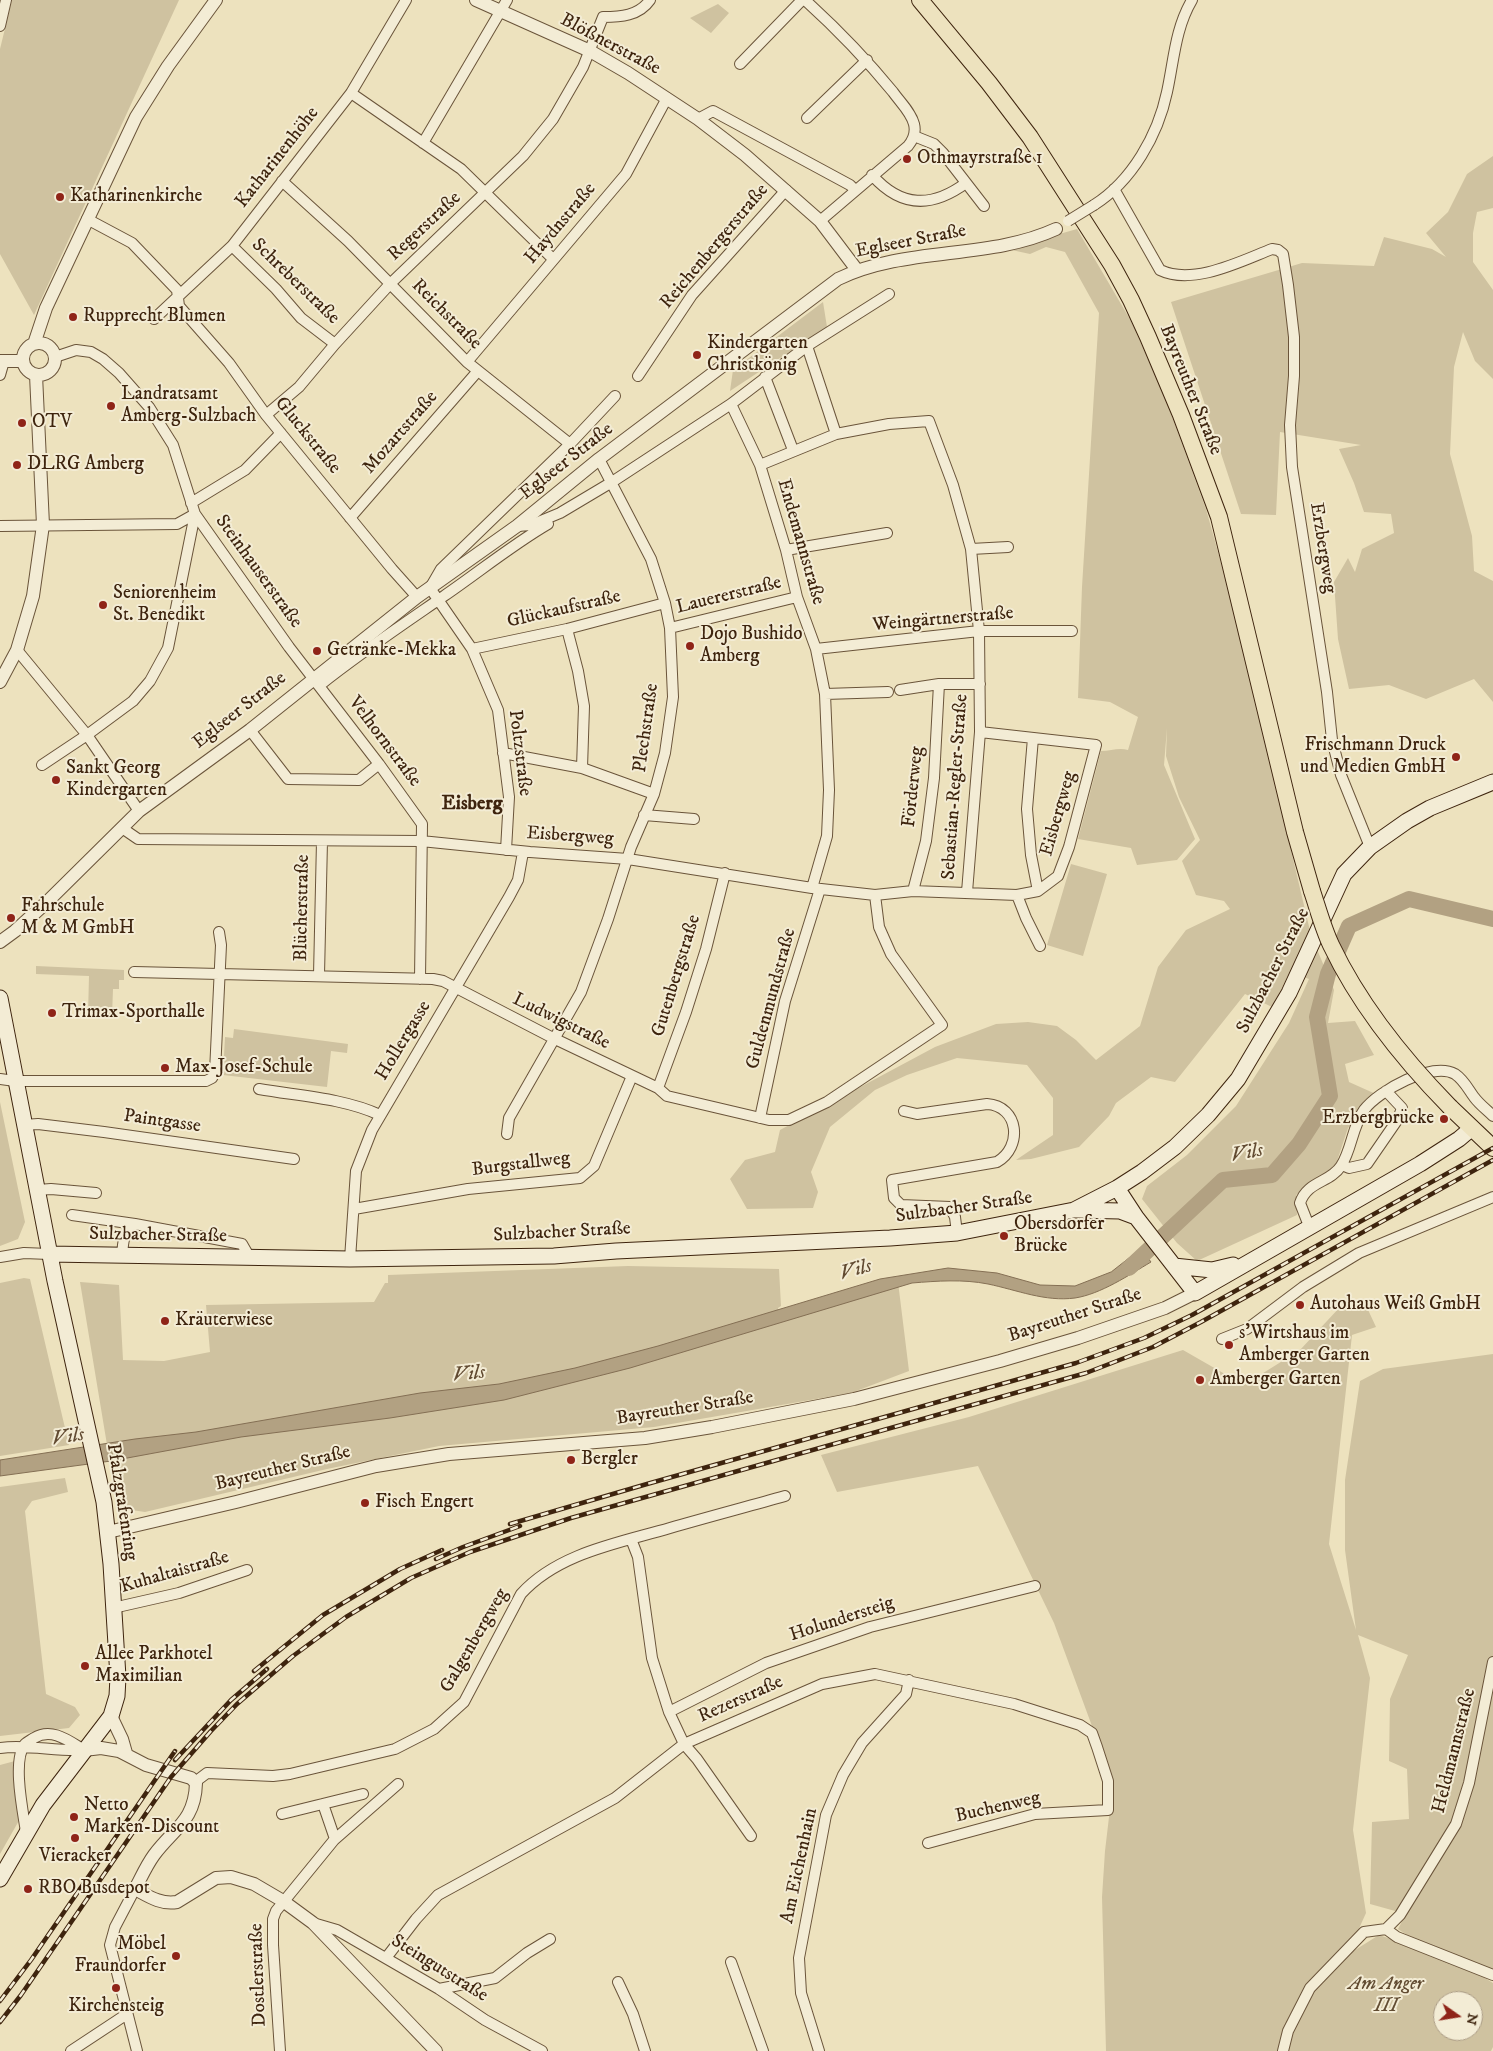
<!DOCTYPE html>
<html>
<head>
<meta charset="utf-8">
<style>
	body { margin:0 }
	#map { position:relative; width:1493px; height:2051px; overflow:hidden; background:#ede2be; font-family:"IM FELL DW Pica",serif }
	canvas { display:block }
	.north { position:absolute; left:1433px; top:1991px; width:50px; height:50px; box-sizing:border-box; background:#f3ecd5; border:1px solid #ab9c85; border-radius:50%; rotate:103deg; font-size:14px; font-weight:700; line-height:20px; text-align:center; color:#3e240e }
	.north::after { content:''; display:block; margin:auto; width:18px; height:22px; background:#8f2418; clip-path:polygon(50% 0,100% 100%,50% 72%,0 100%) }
</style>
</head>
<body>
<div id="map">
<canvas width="1493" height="2051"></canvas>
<div class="north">N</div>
</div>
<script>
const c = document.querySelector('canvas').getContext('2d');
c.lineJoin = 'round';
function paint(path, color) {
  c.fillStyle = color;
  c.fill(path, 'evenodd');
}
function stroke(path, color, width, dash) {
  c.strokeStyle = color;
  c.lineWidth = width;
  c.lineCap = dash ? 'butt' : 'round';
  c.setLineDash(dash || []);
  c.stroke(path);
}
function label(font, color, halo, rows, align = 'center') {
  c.font = font + ' "IM FELL DW Pica",serif';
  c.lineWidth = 4;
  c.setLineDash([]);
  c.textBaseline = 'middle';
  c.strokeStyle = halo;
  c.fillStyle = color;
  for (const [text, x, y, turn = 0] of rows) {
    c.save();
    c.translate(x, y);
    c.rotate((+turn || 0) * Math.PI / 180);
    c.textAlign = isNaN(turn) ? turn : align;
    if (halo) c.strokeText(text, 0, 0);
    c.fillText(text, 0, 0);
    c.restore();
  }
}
const green = new Path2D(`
	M12 0H179L34 315 0 254V49Z
	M718 4 729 13 711 33 690 18Z
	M1493 156V208L1477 212 1473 233V262L1493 290V379L1475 361 1463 332 1454 367 1450 454 1472 536 1474 571 1493 581V702L1474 679 1426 699 1389 685 1349 689 1338 639 1334 582 1348 558 1355 572 1362 549 1394 533 1391 514 1364 512 1354 483 1339 449 1361 445 1280 432 1276 515 1241 514 1171 302 1302 263 1374 266 1384 237 1432 249 1446 257 1426 233 1448 212 1467 174Z
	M1077 229 1131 321 1164 395 1206 509 1235 613 1311 935 1334 990 1328 1023 1355 1021 1374 1055 1345 1064 1349 1082 1378 1095 1348 1128 1335 1167 1296 1195 1297 1215 1197 1261 1177 1243 1142 1199 1147 1186 1187 1155 1236 1106 1289 1023 1309 979 1290 972 1272 1007 1245 994 1175 1082 1151 1077 1116 1103 1109 1116 1079 1147 1031 1159 1016 1160 1053 1135V1098L1027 1065 957 1058 907 1075 875 1090 830 1127 811 1172 818 1192 813 1208 747 1209 730 1179 745 1160 775 1152 780 1130 935 1047 996 1024 1028 1022 1057 1026 1076 1040 1096 1060 1140 1026 1158 967 1186 930 1230 909 1224 901 1196 895 1182 861 1200 840 1179 797 1166 756 1167 728 1164 765 1195 839 1177 860 1137 865 1131 848 1078 839 1101 751C1111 751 1119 747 1128 750L1138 717 1110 702 1078 698 1082 587 1099 313 1065 252 1046 247 1030 254 1007 249Z
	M823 302 827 327 730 391 733 370Z
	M1071 864 1107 874 1083 956 1047 945Z
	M36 966 124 970V980H119V989H113L112 1016 88 1015 89 976 36 974Z
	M234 1029 348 1044 347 1053 331 1051 327 1087 223 1075 225 1037 233 1038Z
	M0 1102 25 1222 18 1239 0 1246Z
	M628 1266 779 1269 781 1306 778 1308 779 1319 898 1282 909 1371 851 1393 654 1427 439 1446 327 1469 145 1512 125 1509 116 1499 80 1282 119 1285 123 1360 164 1361 210 1352 206 1305 374 1302 385 1283H388V1275Z
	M24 1278 30 1279 69 1445 0 1456V1283Z
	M1363 1299 1376 1327 1352 1335 1329 1544 1356 1630 1345 1550V1480L1360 1381 1383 1369 1493 1354V1971L1407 1935 1398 1929 1406 1914 1370 1904 1372 1822 1409 1819 1407 1769 1389 1761 1390 1699 1408 1655 1358 1635 1370 1678 1353 1830 1366 1913 1347 1955 1379 1935 1459 1962 1493 1983V2047L1491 2051H1106L1102 1897 1105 1851 1113 1783 1054 1623 978 1466 837 1492 821 1455 969 1417 1183 1350 1244 1385 1300 1350 1340 1307ZM1443 2001H1473V2031H1443Z
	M65 1478 68 1492 32 1501 25 1511 46 1694 75 1707 80 1715 69 1728 0 1736V1487Z
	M15 1761 21 1817 0 1854V1765Z`);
const water = new Path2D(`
	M1141 1249 1151 1262C1129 1275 1101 1294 1075 1298 1045 1302 1017 1290 988 1284 963 1279 937 1281 912 1283L630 1368 504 1400 390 1418 241 1437 111 1461 0 1476V1460L135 1439 196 1432 420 1393 499 1384 575 1368 658 1346 880 1279 948 1268 997 1273 1040 1285 1075 1286 1111 1272Z`);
const river = new Path2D(`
	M1129 1268 1223 1180 1272 1175 1299 1144 1330 1096 1317 1017 1328 974 1349 926 1409 899 1493 919`);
const minor = new Path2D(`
	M805 0C837 29 866 59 893 92 900 102 911 112 914 124 916 132 913 140 908 146L820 221
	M0 26 6 0
	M740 64 802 0
	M351 93 461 169 553 259
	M807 118 867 60
	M698 119 713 111 850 185 855 190
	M914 136 934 144 943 153 984 206
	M423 143 507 0
	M872 175C901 208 932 208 966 183
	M282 181 348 241 467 362 570 444
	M1114 189 1160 270C1193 286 1241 261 1272 249L1278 250 1283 254 1288 285 1294 337V376L1290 425 1292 467 1327 692 1332 740 1341 775 1370 847
	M1094 205C1132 181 1158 135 1167 92 1174 60 1175 29 1192 0
	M87 219 132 243 177 290 179 306 229 363 266 415 392 569 417 597
	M232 246 276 289 301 318 335 344
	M154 319 232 246 351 93 406 0
	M807 346 836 434
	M55 357 76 350 91 352 103 359 119 373 149 407 173 445 195 514 289 647 379 764 422 824 420 979
	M467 362 626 174 667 98
	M0 375 4 361
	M638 376 692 295 786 190
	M765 377 793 450
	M731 404 760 465 786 550 797 597 816 649 825 694 829 790 827 836 812 888
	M266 415 299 387 335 344 390 284 523 156 553 119 583 67 603 17C620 17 639 16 650 0
	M760 465 836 434 889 424 929 421 953 485 971 549 979 631 980 732 967 892
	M191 503 245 470 281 433
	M350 518 477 372
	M0 526 177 524 195 514
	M517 526 531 525 560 513 612 482 731 404 807 346 889 294
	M971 549 1008 547
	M786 550 887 533
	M670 628 797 597
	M567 629 578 671 584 706 582 768
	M472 649 567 629 665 603
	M816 649 979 631H1072
	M17 650 87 735 139 811
	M320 685C360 653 402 625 444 596 479 572 512 545 548 524
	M900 690 939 684H980
	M825 694 888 692
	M250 730 288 779 359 780 379 764
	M1033 738 1027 809 1031 855 1038 891
	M503 753 582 768 654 794
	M42 765 87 735 133 701 150 681 168 648 195 514
	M644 815 694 819
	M122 828 138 839 421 841 530 852 628 859 812 888 875 895 913 891 1017 895 1038 891 1058 876 1069 847 1096 745 980 732
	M506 850 509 797 498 710 472 649 430 588 441 569 570 444 615 396
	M913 891 926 841 934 778 939 684
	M1017 895 1026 918 1040 946
	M134 972 433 979 443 981 553 1038 658 1088 667 1096 769 1120H789L827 1102 942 1025 891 954 879 927 875 895
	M319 975 322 841
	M0 1079 15 1081H206L212 1078 215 1072 221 945 219 932
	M658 1088 686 1012 706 949 725 873
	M259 1089C299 1096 343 1098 380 1115
	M904 1111 917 1114 987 1104C1019 1106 1023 1147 997 1162L892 1180 894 1198 901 1205 950 1207 955 1217 957 1233
	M760 1118 785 1001 820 889
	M24 1125 38 1124 104 1132 294 1159
	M507 1134 509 1118 581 992 608 919 631 847 654 794 665 753 673 697 670 628 665 603 651 559 599 459
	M1342 1165 1349 1168 1367 1164 1398 1119 1402 1108 1386 1091
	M38 1190 51 1189 96 1193
	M354 1209 468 1189 580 1178 594 1166 632 1076
	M72 1215 135 1224
	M1309 1226 1300 1203C1307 1181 1330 1183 1341 1166 1352 1149 1352 1127 1364 1110 1378 1091 1432 1061 1455 1074 1464 1080 1468 1089 1474 1097 1479 1104 1487 1110 1493 1116
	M122 1256C123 1242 123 1233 135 1224L242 1244 250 1258
	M0 1257 24 1253 49 1254
	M350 1259 356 1171 372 1130 509 897 518 880 523 852
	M1222 1339 1247 1329 1303 1287 1359 1253 1493 1197
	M631 1539 638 1557 652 1658 669 1712 684 1744 697 1759 751 1836
	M113 1608 179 1593 247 1570
	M669 1712 766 1663 870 1627 1035 1586
	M0 1748C28 1744 56 1752 84 1750
	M195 1782 207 1773 273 1776 290 1774 395 1749 434 1729 464 1702 521 1594C558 1553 619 1543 670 1528 708 1517 746 1507 785 1496
	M323 1804 335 1839
	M282 1814 363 1794
	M26 1832C23 1812 12 1760 25 1744 27 1742 31 1740 34 1738 52 1727 69 1741 84 1750
	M135 1889 115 1927 110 1945 137 2051
	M313 1923 337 1930 439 1989 485 2020 542 2051
	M1386 1929 1397 1937 1493 1975
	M386 1958 416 1919 438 1895 615 1798 684 1744 822 1684 875 1674 1014 1704 1080 1725 1092 1733 1097 1747 1108 1781V1810L1035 1814 928 1843
	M731 1962 763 2051
	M618 1982 633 2014 645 2051
	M439 1989 495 1978 527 1953 550 1939
	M71 2051 127 2014
	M280 2051 273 1945V1919L276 1911 334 1840 398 1784
	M819 2051 801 1993 799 1958 826 1815 843 1775 862 1743 906 1694 909 1680
	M1283 2051 1288 2031 1310 1988 1364 1932 1386 1929 1400 1915 1456 1824 1469 1783 1493 1662`);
const tertiary = new Path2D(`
	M476 0 590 51 628 73 698 119 745 155 820 221 857 270
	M23 359a16 16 0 1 1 32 0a16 16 0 1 1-32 0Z
	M34 344 46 308 136 117 168 66 216 0
	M0 361H23
	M0 682 17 650 33 596 43 525 36 375
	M0 942 15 931 48 901 139 811 250 730 417 597 517 526 599 459 838 279C906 246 989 260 1056 229
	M108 1532 236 1502 376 1466 449 1454 645 1438 712 1427 854 1399 1000 1361 1078 1338 1165 1308 1195 1293
	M111 1716 122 1739 126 1753
	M84 1750 101 1748 119 1751 146 1765 191 1778 196 1783C195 1821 174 1828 154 1855 146 1866 141 1878 135 1889 148 1896 161 1905 177 1902L216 1878 231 1877 254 1884 283 1901 313 1923 436 2051`);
const secondary = new Path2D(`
	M0 998 55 1281 104 1502 111 1564 118 1677 117 1696 111 1716 43 1805 0 1879
	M1117 1188 1136 1217 1195 1293 1420 1164 1459 1139 1472 1128
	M1076 1210 1120 1211 1136 1217
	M49 1254 350 1259 554 1256 616 1251 890 1238 957 1233 1074 1210 1117 1188 1142 1172 1175 1147 1208 1115 1238 1079 1289 993 1344 874 1370 847 1407 821 1430 808 1493 782
	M1174 1266 1212 1270 1233 1265`);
const primary = new Path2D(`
	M920 0 989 83 1030 137 1112 265 1131 300 1148 337 1181 415 1219 517 1295 832 1312 891
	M1450 1107 1493 1148`);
const rail = new Path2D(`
	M510 1524 647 1484 1076 1363 1144 1338 1192 1315 1493 1148
	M436 1559 463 1547 520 1526
	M254 1671 323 1615 400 1569 442 1550
	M175 1760 231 1700 267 1669
	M0 2001 31 1960 175 1751
	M0 2022 21 1995 171 1777 211 1731 237 1704 293 1656 346 1617 411 1578 470 1552 571 1518 1086 1373 1153 1347 1201 1322 1493 1160`);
const minorBridge = new Path2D(`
	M1068 221 1094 205`);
const primaryBridge = new Path2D(`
	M1312 891C1318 909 1323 928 1331 945 1360 1006 1402 1058 1450 1107`);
const markers = [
	[907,159,5,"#8f2418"],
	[60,197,5,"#8f2418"],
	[73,317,5,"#8f2418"],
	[697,355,5,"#8f2418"],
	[111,406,5,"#8f2418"],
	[22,423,5,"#8f2418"],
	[17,465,5,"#8f2418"],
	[103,605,5,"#8f2418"],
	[690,646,5,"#8f2418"],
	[317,651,5,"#8f2418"],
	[1456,757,5,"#8f2418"],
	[56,780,5,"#8f2418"],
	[11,918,5,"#8f2418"],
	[52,1013,5,"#8f2418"],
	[165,1068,5,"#8f2418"],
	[1444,1119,5,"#8f2418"],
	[1004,1236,5,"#8f2418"],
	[1300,1305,5,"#8f2418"],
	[165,1321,5,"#8f2418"],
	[1229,1345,5,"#8f2418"],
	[1200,1380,5,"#8f2418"],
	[571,1460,5,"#8f2418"],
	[365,1503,5,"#8f2418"],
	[85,1666,5,"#8f2418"],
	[74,1817,5,"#8f2418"],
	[75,1838,5,"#8f2418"],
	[28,1889,5,"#8f2418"],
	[176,1956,5,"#8f2418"],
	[116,1988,5,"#8f2418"]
];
const streetNames = [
	["Blößnerstraße",610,45,28],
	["Katharinenhöhe",278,158,-52],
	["Haydnstraße",561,224,-50],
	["Regerstraße",425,227,-43],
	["Eglseer Straße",911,242,-11],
	["Reichenbergerstraße",715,247,-50],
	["Schreberstraße",295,282,44],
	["Reichstraße",446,315,45],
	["Bayreuther Straße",1190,390,68],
	["Mozartstraße",401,433,-49],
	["Gluckstraße",307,436,51],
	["Eglseer Straße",567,462,-38],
	["Endemannstraße",800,542,74],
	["Erzbergweg",1322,548,81],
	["Steinhauserstraße",258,572,54],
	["Lauererstraße",729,596,-14],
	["Glückaufstraße",564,610,-13],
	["Weingärtnerstraße",943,620,-5],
	["Eglseer Straße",240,711,-38],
	["Plechstraße",647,728,-82],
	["Velhornstraße",384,742,53],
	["Poltzstraße",519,753,83],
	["Förderweg",914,787,-84],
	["Sebastian-Regler-Straße",956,787,-86],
	["Eisbergweg",1059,814,-74],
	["Eisbergweg",570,837,4],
	["Blücherstraße",303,908,-89],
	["Sulzbacher Straße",1274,971,-63],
	["Gutenbergstraße",677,976,-73],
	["Guldenmundstraße",772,999,-75],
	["Ludwigstraße",561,1022,26],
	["Hollergasse",404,1041,-59],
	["Paintgasse",162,1122,8],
	["Burgstallweg",521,1165,-7],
	["Sulzbacher Straße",964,1208,-8],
	["Sulzbacher Straße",562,1233,-3],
	["Sulzbacher Straße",158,1236,1],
	["Bayreuther Straße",1075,1316,-18],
	["Bayreuther Straße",685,1409,-9],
	["Bayreuther Straße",283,1469,-14],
	["Pfalzgrafenring",121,1502,81],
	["Kuhaltaistraße",175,1573,-16],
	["Holundersteig",842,1620,-18],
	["Galgenbergweg",475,1641,-60],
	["Rezerstraße",741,1700,-24],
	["Heldmannstraße",1455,1751,-76],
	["Buchenweg",998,1808,-13],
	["Am Eichenhain",800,1866,-78],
	["Steingutstraße",439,1969,32],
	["Dostlerstraße",259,1975,-92]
];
const poiNames = [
	["Othmayrstraße 1",917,159],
	["Katharinenkirche",70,197],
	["Rupprecht Blumen",83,317],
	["Kindergarten",707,344],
	["Christkönig",707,366],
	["Landratsamt",121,395],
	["Amberg-Sulzbach",121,417],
	["OTV",32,423],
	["DLRG Amberg",27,465],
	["Seniorenheim",113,594],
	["St. Benedikt",113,616],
	["Dojo Bushido",700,635],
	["Amberg",700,657],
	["Getränke-Mekka",327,651],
	["Frischmann Druck",1446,746,"right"],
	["und Medien GmbH",1446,768,"right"],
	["Sankt Georg",66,769],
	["Kindergarten",66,791],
	["Fahrschule",21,907],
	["M & M GmbH",21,929],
	["Trimax-Sporthalle",62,1013],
	["Max-Josef-Schule",175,1068],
	["Erzbergbrücke",1434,1119,"right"],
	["Obersdorfer",1014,1225],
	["Brücke",1014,1247],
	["Autohaus Weiß GmbH",1310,1305],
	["Kräuterwiese",175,1321],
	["s'Wirtshaus im",1239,1334],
	["Amberger Garten",1239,1356],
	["Amberger Garten",1210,1380],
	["Bergler",581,1460],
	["Fisch Engert",375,1503],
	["Allee Parkhotel",95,1655],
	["Maximilian",95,1677],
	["Netto",84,1806],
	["Marken-Discount",84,1828],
	["Vieracker",75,1857,"center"],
	["RBO Busdepot",38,1889],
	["Möbel",166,1945,"right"],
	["Fraundorfer",166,1967,"right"],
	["Kirchensteig",116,2007,"center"]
];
const parkNames = [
	["Am Anger",1386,1985],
	["III",1386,2007]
];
const neighbourhoodNames = [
	["Eisberg",472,805]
];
const waterNames = [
	["Vils",1247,1154,-11],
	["Vils",856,1271,-16],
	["Vils",469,1375,-6],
	["Vils",68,1438,-9]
];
paint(green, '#cfc2a0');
paint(water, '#b2a182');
stroke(water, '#846f54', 1);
stroke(river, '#b2a182', 16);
stroke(minor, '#6a543a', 12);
stroke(tertiary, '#6a543a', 14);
stroke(secondary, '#3e240e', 17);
stroke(primary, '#3e240e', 18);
stroke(minor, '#f3ecd5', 10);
stroke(tertiary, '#f3ecd5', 12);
stroke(secondary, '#f3ecd5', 15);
stroke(primary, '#ede2be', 16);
stroke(rail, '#3e240e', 4.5);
stroke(rail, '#f3ecd5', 2.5, [8]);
stroke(minorBridge, '#6a543a', 12, []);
stroke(primaryBridge, '#3e240e', 18, []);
stroke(minorBridge, '#f3ecd5', 10);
stroke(primaryBridge, '#ede2be', 16);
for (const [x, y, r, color] of markers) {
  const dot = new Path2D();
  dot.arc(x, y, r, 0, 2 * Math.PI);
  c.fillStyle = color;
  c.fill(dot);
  stroke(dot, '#f3ecd5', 2);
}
label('19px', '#3e240e', '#f3ecd5', streetNames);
label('19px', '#3e240e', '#f3ecd5', poiNames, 'left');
label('italic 19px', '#624c32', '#f3ecd5', parkNames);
label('bold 20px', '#3e240e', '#f3ecd5', neighbourhoodNames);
label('italic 20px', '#614a31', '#f3ecd5', waterNames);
</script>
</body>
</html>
